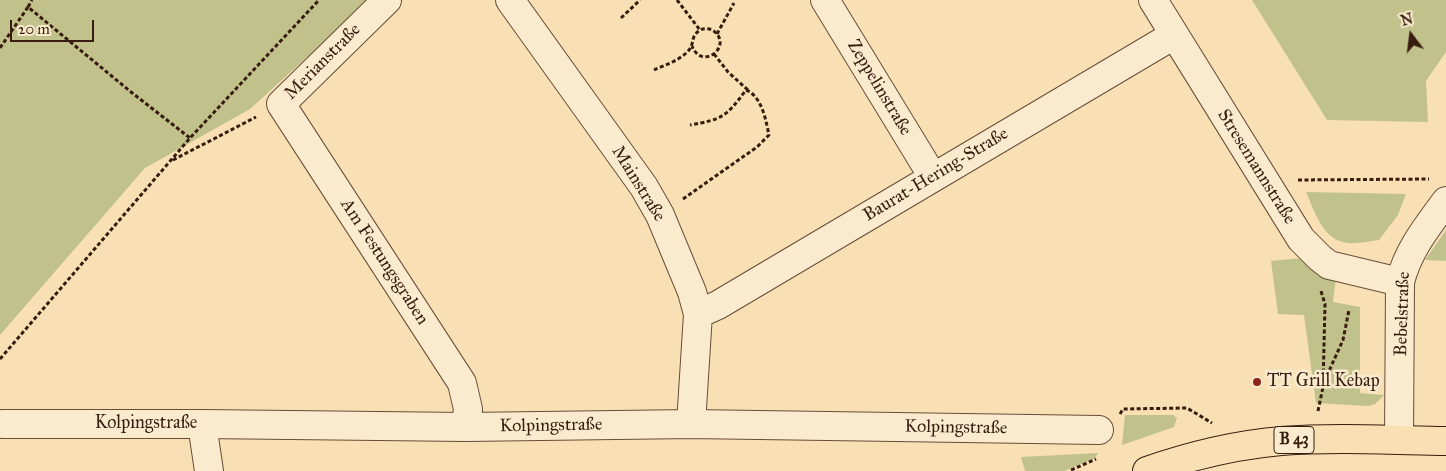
<!DOCTYPE html>
<html>
<head>
<meta charset="utf-8">
<style>
	body { margin:0 }
	#map { position:relative; width:1446px; height:471px; overflow:hidden; background:#f8e0b4; font-family:"IM FELL Great Primer",serif }
	canvas { display:block }
	.north { position:absolute; left:1386px; top:10px; width:50px; height:50px; -webkit-text-stroke:4px #faebce; paint-order:stroke; rotate:345deg; font-size:14px; font-weight:700; line-height:20px; text-align:center; color:#371c0f }
	.north::after { content:''; display:block; margin:auto; width:18px; height:22px; background:#371c0f; clip-path:polygon(50% 0,100% 100%,50% 72%,0 100%) }
	.scale { position:absolute; left:10px; top:20px; width:84px; height:22px; box-sizing:border-box; border:2px solid #371c0f; border-top:0; padding-left:6px; font-size:15px; line-height:18px; white-space:nowrap; color:#371c0f; -webkit-text-stroke:4px #faebce; paint-order:stroke }
</style>
</head>
<body>
<div id="map">
<canvas width="1446" height="471"></canvas>
<div class="north">N</div>
<div class="scale">20 m</div>
</div>
<script>
const c = document.querySelector('canvas').getContext('2d');
c.lineJoin = 'round';
function paint(path, color) {
  c.fillStyle = color;
  c.fill(path, 'evenodd');
}
function stroke(path, color, width, dash) {
  c.strokeStyle = color;
  c.lineWidth = width;
  c.lineCap = dash ? 'butt' : 'round';
  c.setLineDash(dash || []);
  c.stroke(path);
}
function label(font, color, halo, rows, align = 'center') {
  c.font = font + ' "IM FELL Great Primer",serif';
  c.lineWidth = 5;
  c.setLineDash([]);
  c.textBaseline = 'middle';
  c.strokeStyle = halo;
  c.fillStyle = color;
  for (const [text, x, y, turn = 0] of rows) {
    c.save();
    c.translate(x, y);
    c.rotate((+turn || 0) * Math.PI / 180);
    c.textAlign = isNaN(turn) ? turn : align;
    if (halo) c.strokeText(text, 0, 0);
    c.fillText(text, 0, 0);
    c.restore();
  }
}
const green = new Path2D(`
	M0 0H370L250 109 145 168 0 335Z
	M1252 0H1446V52L1426 81 1428 122 1327 120Z
	M1306 192 1406 194 1398 215 1379 240C1370 241 1358 244 1348 243 1323 241 1315 212 1306 192Z
	M1446 230V261L1425 260Z
	M1302 258 1336 278 1333 302 1360 307V393L1384 395 1375 404 1368 406 1316 403 1304 315 1278 314 1271 261Z
	M1125 415H1173L1177 418 1174 427 1122 445Z
	M1098 453 1095 458 1064 471H1025L1021 457Z`);
const path = new Path2D(`
	M677 0 700 30
	M28 7 32 0
	M621 18 640 0
	M717 34 734 3
	M0 48 28 7 131 92 190 138
	M714 54 728 72 749 91
	M654 70C665 65 681 60 689 50 695 42 690 37 700 30 705 28 711 28 715 32 732 47 702 71 692 46
	M173 160 256 117
	M1298 180 1429 179
	M683 199 757 147 769 135C766 121 762 96 746 90 726 117 723 119 690 125
	M0 359 190 138 319 0
	M1324 382 1343 340 1349 310
	M1318 411 1323 387 1325 304 1321 291
	M1120 414 1123 409 1187 408 1212 423
	M1071 470 1096 459`);
const minor = new Path2D(`
	M387 0 281 104 462 383 468 409 466 427
	M510 0 644 187 660 215 692 292 698 314 691 424
	M825 0 933 177
	M1153 0 1301 239 1320 258 1329 265 1400 282
	M698 314 718 305 1174 35
	M2 424H202L466 427 691 424 1099 430
	M202 424 209 471
	M1399 440 1400 282C1408 250 1427 227 1446 201`);
const major = new Path2D(`
	M1147 471C1190 456 1235 445 1281 441 1335 437 1391 440 1446 441`);
const markers = [
	[1257,382,5,"#8f2418"]
];
const shields = [
	[1294,440,40]
];
const shieldNames = [
	["B 43",1294,440]
];
const streetNames = [
	["Merianstraße",323,62,-45],
	["Zeppelinstraße",879,88,59],
	["Stresemannstraße",1256,167,58],
	["Baurat-Hering-Straße",936,175,-31],
	["Mainstraße",638,184,58],
	["Am Festungsgraben",384,262,57],
	["Bebelstraße",1403,314,-88],
	["Kolpingstraße",146,424],
	["Kolpingstraße",551,426,-1],
	["Kolpingstraße",956,428,1]
];
const poiNames = [
	["TT Grill Kebap",1267,382]
];
paint(green, '#c0c18b');
stroke(minor, '#674d38', 30);
stroke(major, '#371c0f', 30);
stroke(path, '#371c0f', 3, [4, 2.5]);
stroke(minor, '#faebce', 28);
stroke(major, '#f8e0b4', 28);
for (const [x, y, r, color] of markers) {
  const dot = new Path2D();
  dot.arc(x, y, r, 0, 2 * Math.PI);
  c.fillStyle = color;
  c.fill(dot);
  stroke(dot, '#faebce', 2);
}
for (const [x, y, w] of shields) {
  const box = new Path2D();
  box.roundRect(x - w / 2, y - 13.5, w, 27, 4);
  c.fillStyle = '#faebce';
  c.fill(box);
  stroke(box, '#371c0f', 1);
}
label('bold 16px', '#371c0f', null, shieldNames);
label('18px', '#371c0f', '#faebce', streetNames);
label('18px', '#371c0f', '#faebce', poiNames, 'left');
</script>
</body>
</html>
